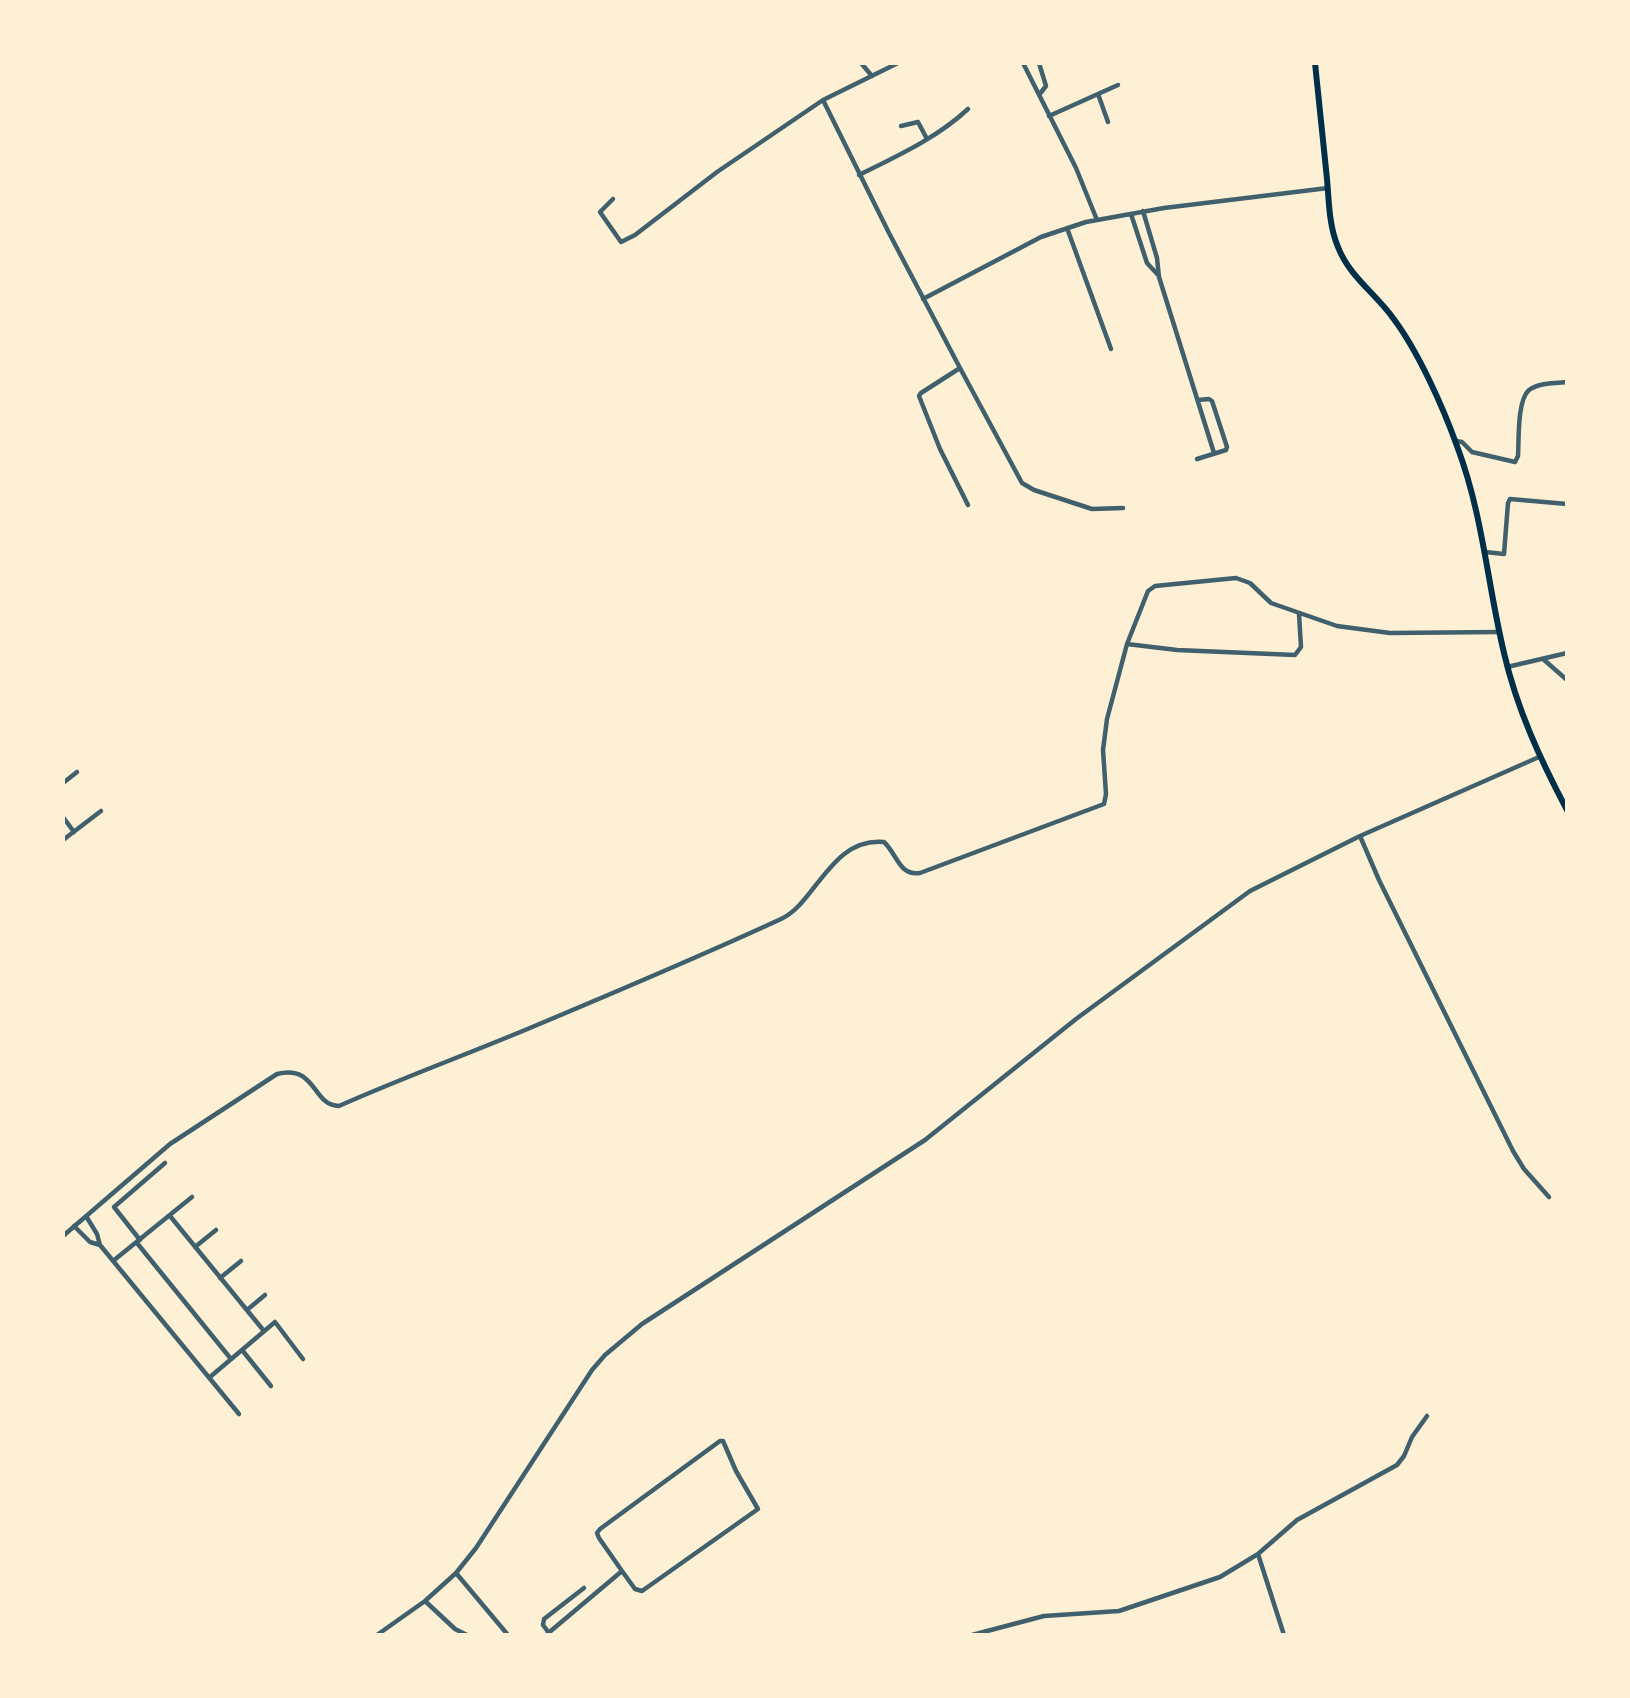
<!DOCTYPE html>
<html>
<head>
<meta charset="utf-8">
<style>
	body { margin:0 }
	#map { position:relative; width:1630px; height:1698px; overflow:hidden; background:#fdf0d5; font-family:Manrope,sans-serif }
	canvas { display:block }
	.frame { position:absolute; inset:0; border:65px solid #fdf0d5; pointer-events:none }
</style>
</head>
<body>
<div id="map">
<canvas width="1630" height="1698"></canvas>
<div class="frame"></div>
</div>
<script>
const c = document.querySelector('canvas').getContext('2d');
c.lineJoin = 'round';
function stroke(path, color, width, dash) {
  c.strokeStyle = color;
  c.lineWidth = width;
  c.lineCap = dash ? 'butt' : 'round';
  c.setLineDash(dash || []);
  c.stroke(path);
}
const minor = new Path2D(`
	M861 63 872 76
	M1023 63 1076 168 1097 220
	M1098 94 1108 122
	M1039 95 1046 86 1039 63
	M823 100 889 233 960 368 921 393 919 396 940 449 968 505
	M1049 116 1118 85
	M901 126 918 122 927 139
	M859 175C897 156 937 138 968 109
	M613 199 600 212 621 242 635 235 717 172 823 100 898 63
	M1143 211 1157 258 1159 277 1214 453
	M1131 214 1147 263 1159 276
	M1067 228 1111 349
	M923 299 1041 237 1086 222 1164 208 1328 188
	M960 368 1022 483 1034 490 1092 509 1123 508
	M1456 441 1462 442 1472 452 1515 462 1518 456C1519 441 1517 400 1529 390 1538 383 1555 383 1567 382
	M1197 459 1226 450 1227 447 1212 401 1209 399 1198 400
	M1485 552 1504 554 1508 503 1510 499 1567 504
	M1127 644 1177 650 1295 655 1301 647 1299 614
	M1543 659 1567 680
	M1507 667 1567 653
	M63 783 77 772
	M63 817 74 832
	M1360 836 1379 880 1513 1151 1524 1169 1549 1197
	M63 840 101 811
	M170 1216 264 1331
	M74 1226 90 1242 100 1245 97 1234 86 1216
	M63 1236 170 1144 277 1074C317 1064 312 1106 339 1106 404 1077 471 1053 537 1025 618 991 701 956 781 919 816 903 831 837 884 842 897 854 899 876 920 873L1104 804 1106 794 1103 750 1107 719 1127 644 1148 591 1155 586 1236 578 1250 583 1271 603 1337 626 1390 633 1499 632
	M140 1240 114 1207 165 1163
	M137 1243 231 1359
	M100 1245 239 1414
	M195 1247 216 1230
	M113 1261 192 1197
	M220 1278 241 1261
	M247 1310 265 1295
	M242 1350 271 1386
	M210 1377 275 1322 303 1359
	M1258 1554 1284 1635
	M456 1573 508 1635
	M425 1601 455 1629 467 1635
	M549 1633 543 1625 544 1619 584 1588
	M377 1635 425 1601 456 1573 476 1548 592 1370 605 1355 642 1324 925 1140 1076 1019 1250 891 1360 836 1539 757
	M546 1635 622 1571 599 1538 597 1533 600 1529 720 1441H723L736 1471 758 1509 642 1591 635 1589 622 1571
	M972 1635 1044 1616 1119 1611 1220 1577 1258 1554 1297 1520 1397 1465 1404 1456 1412 1437 1427 1416`);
const secondary = new Path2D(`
	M1315 63C1319 102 1323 141 1327 179 1329 202 1329 226 1338 247 1349 276 1376 294 1393 318 1418 351 1443 407 1457 446 1483 515 1487 582 1504 653 1517 709 1540 759 1567 810`);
stroke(minor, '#3f606c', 4.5);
stroke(secondary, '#003049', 6);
</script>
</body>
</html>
